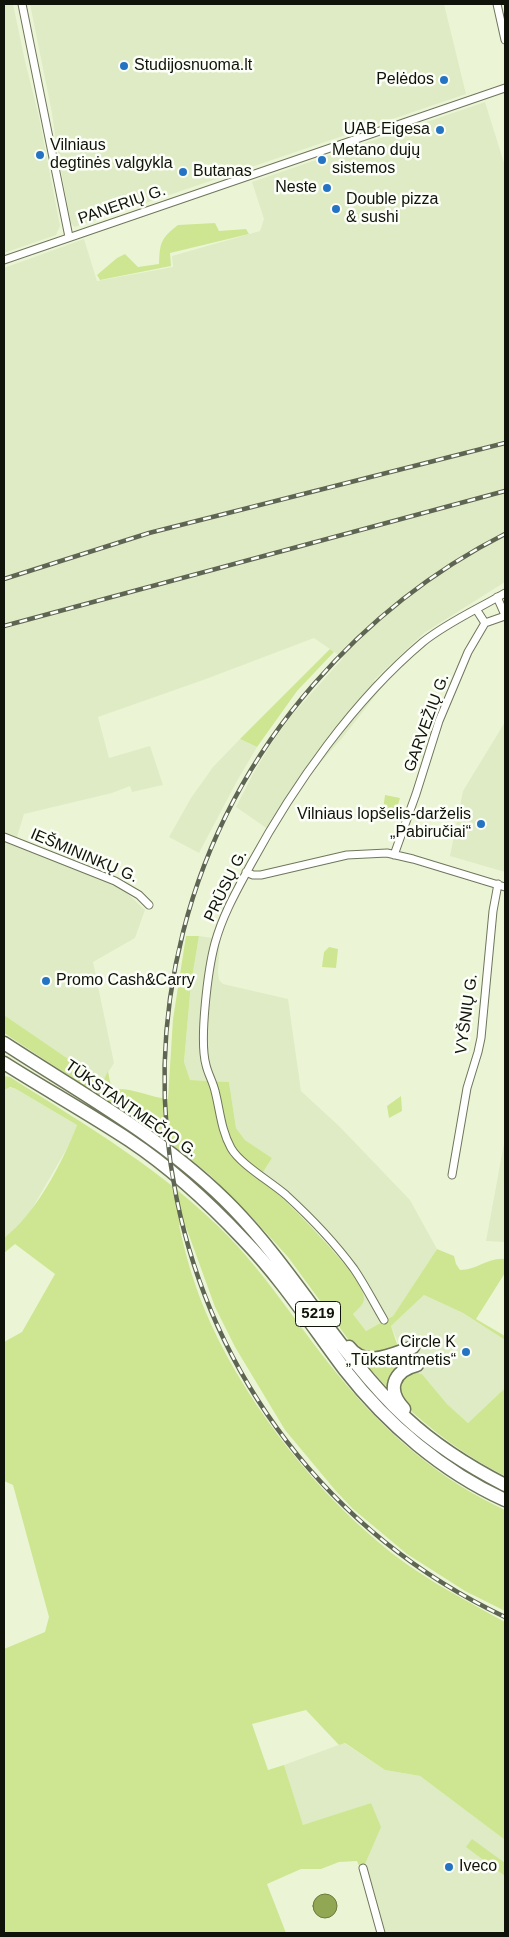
<!DOCTYPE html>
<html>
<head>
<meta charset="utf-8">
<style>
	body { margin:0 }
	#map { position:relative; width:509px; height:1937px; overflow:hidden; background:#ebf5d6; font-family:Arial,sans-serif }
	canvas { display:block }
	.frame { position:absolute; inset:0; border:5px solid #101309; pointer-events:none }
</style>
</head>
<body>
<div id="map">
<canvas width="509" height="1937"></canvas>
<div class="frame"></div>
</div>
<script>
const c = document.querySelector('canvas').getContext('2d');
c.lineJoin = 'round';
function paint(path, color) {
  c.fillStyle = color;
  c.fill(path, 'evenodd');
}
function stroke(path, color, width, dash) {
  c.strokeStyle = color;
  c.lineWidth = width;
  c.lineCap = dash ? 'butt' : 'round';
  c.setLineDash(dash || []);
  c.stroke(path);
}
function label(font, color, halo, rows, align = 'center') {
  c.font = font + ' Arial,sans-serif';
  c.lineWidth = 5;
  c.setLineDash([]);
  c.textBaseline = 'middle';
  c.strokeStyle = halo;
  c.fillStyle = color;
  for (const [text, x, y, turn = 0] of rows) {
    c.save();
    c.translate(x, y);
    c.rotate((+turn || 0) * Math.PI / 180);
    c.textAlign = isNaN(turn) ? turn : align;
    if (halo) c.strokeText(text, 0, 0);
    c.fillText(text, 0, 0);
    c.restore();
  }
}
const built = new Path2D(`
	M4 4H13L25 61 39 117 60 226 56 235 4 253Z
	M30 4H444L466 94 75 227 71 224 57 149 52 113Z
	M485 102 505 166V582L424 633 374 680 382 687 343 737 313 771 272 832 236 807 253 774 271 744 291 716 343 658 314 638 206 679 98 717 109 758 150 746 163 785 132 792 130 786 112 793 24 814 17 837 111 878 145 910 135 938 93 962 114 1063 104 1079 83 1069 4 1015V268L84 239 97 281 173 267 172 256 260 231 264 219 252 182Z
	M505 722V872L450 856 463 791Z
	M240 739 257 747 237 781 199 853 169 837 191 798 213 767Z
	M199 936 220 939 218 972 219 980 223 984 288 999 301 1091 339 1126 410 1200 437 1249 393 1316 366 1331 353 1314 364 1301 352 1274 323 1238 280 1195 260 1177 272 1158 245 1140 236 1128 229 1082 190 1080 184 1063 191 984Z
	M7 1087 16 1089 77 1125 70 1143 29 1214 17 1229 4 1238V1090Z
	M505 1138V1242L486 1241Z
	M424 1295 463 1313 505 1340V1388L468 1423 447 1404 422 1374 410 1371 391 1326Z
	M344 1743 385 1770 420 1776 505 1840V1933H378L360 1868 365 1864 371 1803 303 1826 284 1765Z`);
const green = new Path2D(`
	M215 223 219 231 246 229 249 234 170 253 171 266 100 280 97 275 117 258 125 254 138 267 159 264C160 243 160 239 178 225Z
	M330 649 334 652 297 691 257 747 240 739Z
	M385 795 400 798 395 815 388 819 382 818Z
	M186 936H199L191 984 184 1062 190 1080 229 1082 236 1128 245 1140 272 1158 260 1177C278 1193 367 1278 364 1299 364 1304 357 1310 353 1314L366 1331 393 1316 437 1249 454 1256 456 1264 460 1270C477 1270 489 1257 505 1259V1273L476 1319 505 1336V1340L463 1313 424 1295 391 1326 398 1347 373 1355 356 1350 288 1257 249 1214 210 1175 136 1116 98 1095 4 1033V1015L83 1069 104 1079 108 1071 110 1082 115 1089C134 1088 149 1097 168 1099L173 1019Z
	M329 947 338 949 336 968 322 967 324 952Z
	M4 1076 10 1077C87 1126 165 1171 229 1237 272 1282 304 1335 344 1382 388 1435 442 1481 505 1510V1611L465 1591 407 1554 353 1509 335 1490 285 1430 235 1347 215 1307 186 1227 179 1225C185 1253 193 1281 204 1308 239 1393 307 1482 377 1541 415 1574 461 1598 505 1622V1840L420 1776 385 1770 345 1743 339 1745 306 1710 252 1724 268 1770 284 1765 303 1825 371 1803 381 1827 365 1864 360 1868 357 1861 339 1862 321 1869H301L267 1884 286 1933H4V1649L45 1632 49 1617 13 1485 4 1481V1342L22 1332 55 1274 15 1244 4 1253V1238C35 1215 63 1162 77 1125L16 1089 10 1087 4 1090Z
	M401 1096 402 1111 389 1118 387 1106Z
	M398 1357 402 1365 394 1372 389 1390 367 1365Z
	M410 1371 422 1374 447 1404 468 1423 505 1388V1476C466 1457 431 1430 400 1401L398 1394 401 1376Z
	M472 1839 505 1863V1876L466 1847Z`);
const water = new Path2D(`
	M313 1906a12 12 0 1 1 24 0a12 12 0 1 1-24 0Z`);
const street = new Path2D(`
	M22 4 69 237
	M497 4 505 40
	M4 260 505 88
	M497 597 505 615
	M476 609 485 623
	M4 837 115 881 139 895 149 905
	M394 855 416 794 439 721 468 652 485 623 505 616
	M246 872 253 875H261L347 855 387 853 413 859 505 887
	M452 1175 467 1088 478 1052 481 1038 493 911 498 884
	M384 1320C374 1303 365 1285 354 1269 335 1243 310 1217 286 1195 271 1182 240 1164 231 1148 221 1130 220 1110 215 1091 213 1082 208 1074 206 1065 199 1040 208 969 215 943 223 914 237 890 251 864 294 785 354 700 423 642 448 622 478 609 505 593
	M363 1868 381 1933`);
const highway = new Path2D(`
	M4 1043C82 1094 167 1140 233 1208 296 1273 339 1355 406 1418 435 1445 470 1467 505 1485
	M4 1063C45 1089 88 1113 129 1140 171 1168 209 1203 243 1239 282 1279 312 1326 345 1370 387 1424 443 1472 505 1500
	M349 1347C365 1369 392 1354 413 1347
	M404 1409C386 1390 393 1371 417 1365`);
const rail = new Path2D(`
	M505 534C432 571 368 622 314 684 53 983 145 1446 505 1617
	M4 579 149 533 505 443
	M4 626 505 491`);
const markers = [
	[124,66,5,"#2474c3"],
	[444,80,5,"#2474c3"],
	[440,130,5,"#2474c3"],
	[40,155,5,"#2474c3"],
	[322,160,5,"#2474c3"],
	[183,172,5,"#2474c3"],
	[327,188,5,"#2474c3"],
	[336,209,5,"#2474c3"],
	[481,824,5,"#2474c3"],
	[46,981,5,"#2474c3"],
	[466,1352,5,"#2474c3"],
	[449,1867,5,"#2474c3"]
];
const shields = [
	[318,1314,45]
];
const shieldNames = [
	["5219",318,1314]
];
const poiNames = [
	["Studijosnuoma.lt",134,66],
	["Pelėdos",434,80,"right"],
	["UAB Eigesa",430,130,"right"],
	["Vilniaus",50,146],
	["degtinės valgykla",50,164],
	["Metano dujų",332,151],
	["sistemos",332,169],
	["Butanas",193,172],
	["Neste",317,188,"right"],
	["Double pizza",346,200],
	["& sushi",346,218],
	["Vilniaus lopšelis-darželis",471,815,"right"],
	["„Pabiručiai“",471,833,"right"],
	["Promo Cash&Carry",56,981],
	["Circle K",456,1343,"right"],
	["„Tūkstantmetis“",456,1361,"right"],
	["Iveco",459,1867]
];
const streetNames = [
	["PANERIŲ G.",122,205,-19],
	["GARVEŽIŲ G.",427,723,-70],
	["IEŠMININKŲ G.",84,856,23],
	["PRŪSŲ G.",226,886,-64],
	["VYŠNIŲ G.",467,1014,-82],
	["TŪKSTANTMEČIO G.",131,1109,35]
];
paint(built, '#dfebc4');
paint(green, '#cee692');
paint(water, '#91a753');
stroke(water, '#6a7b3d', 1);
stroke(street, '#6e765b', 9);
stroke(highway, '#6e765b', 15);
stroke(street, '#fff', 7);
stroke(highway, '#fff', 12);
stroke(rail, '#5f6553', 4.5);
stroke(rail, '#fcfef8', 2.5, [8]);
for (const [x, y, r, color] of markers) {
  const dot = new Path2D();
  dot.arc(x, y, r, 0, 2 * Math.PI);
  c.fillStyle = color;
  c.fill(dot);
  stroke(dot, '#fcfef8', 2);
}
for (const [x, y, w] of shields) {
  const box = new Path2D();
  box.roundRect(x - w / 2, y - 12.5, w, 25, 4);
  c.fillStyle = '#fcfef8';
  c.fill(box);
  stroke(box, '#101309', 1);
}
label('bold 15px', '#101309', null, shieldNames);
label('16px', '#101309', '#fcfef8', poiNames, 'left');
label('16px', '#101309', '#fcfef8', streetNames);
</script>
</body>
</html>
